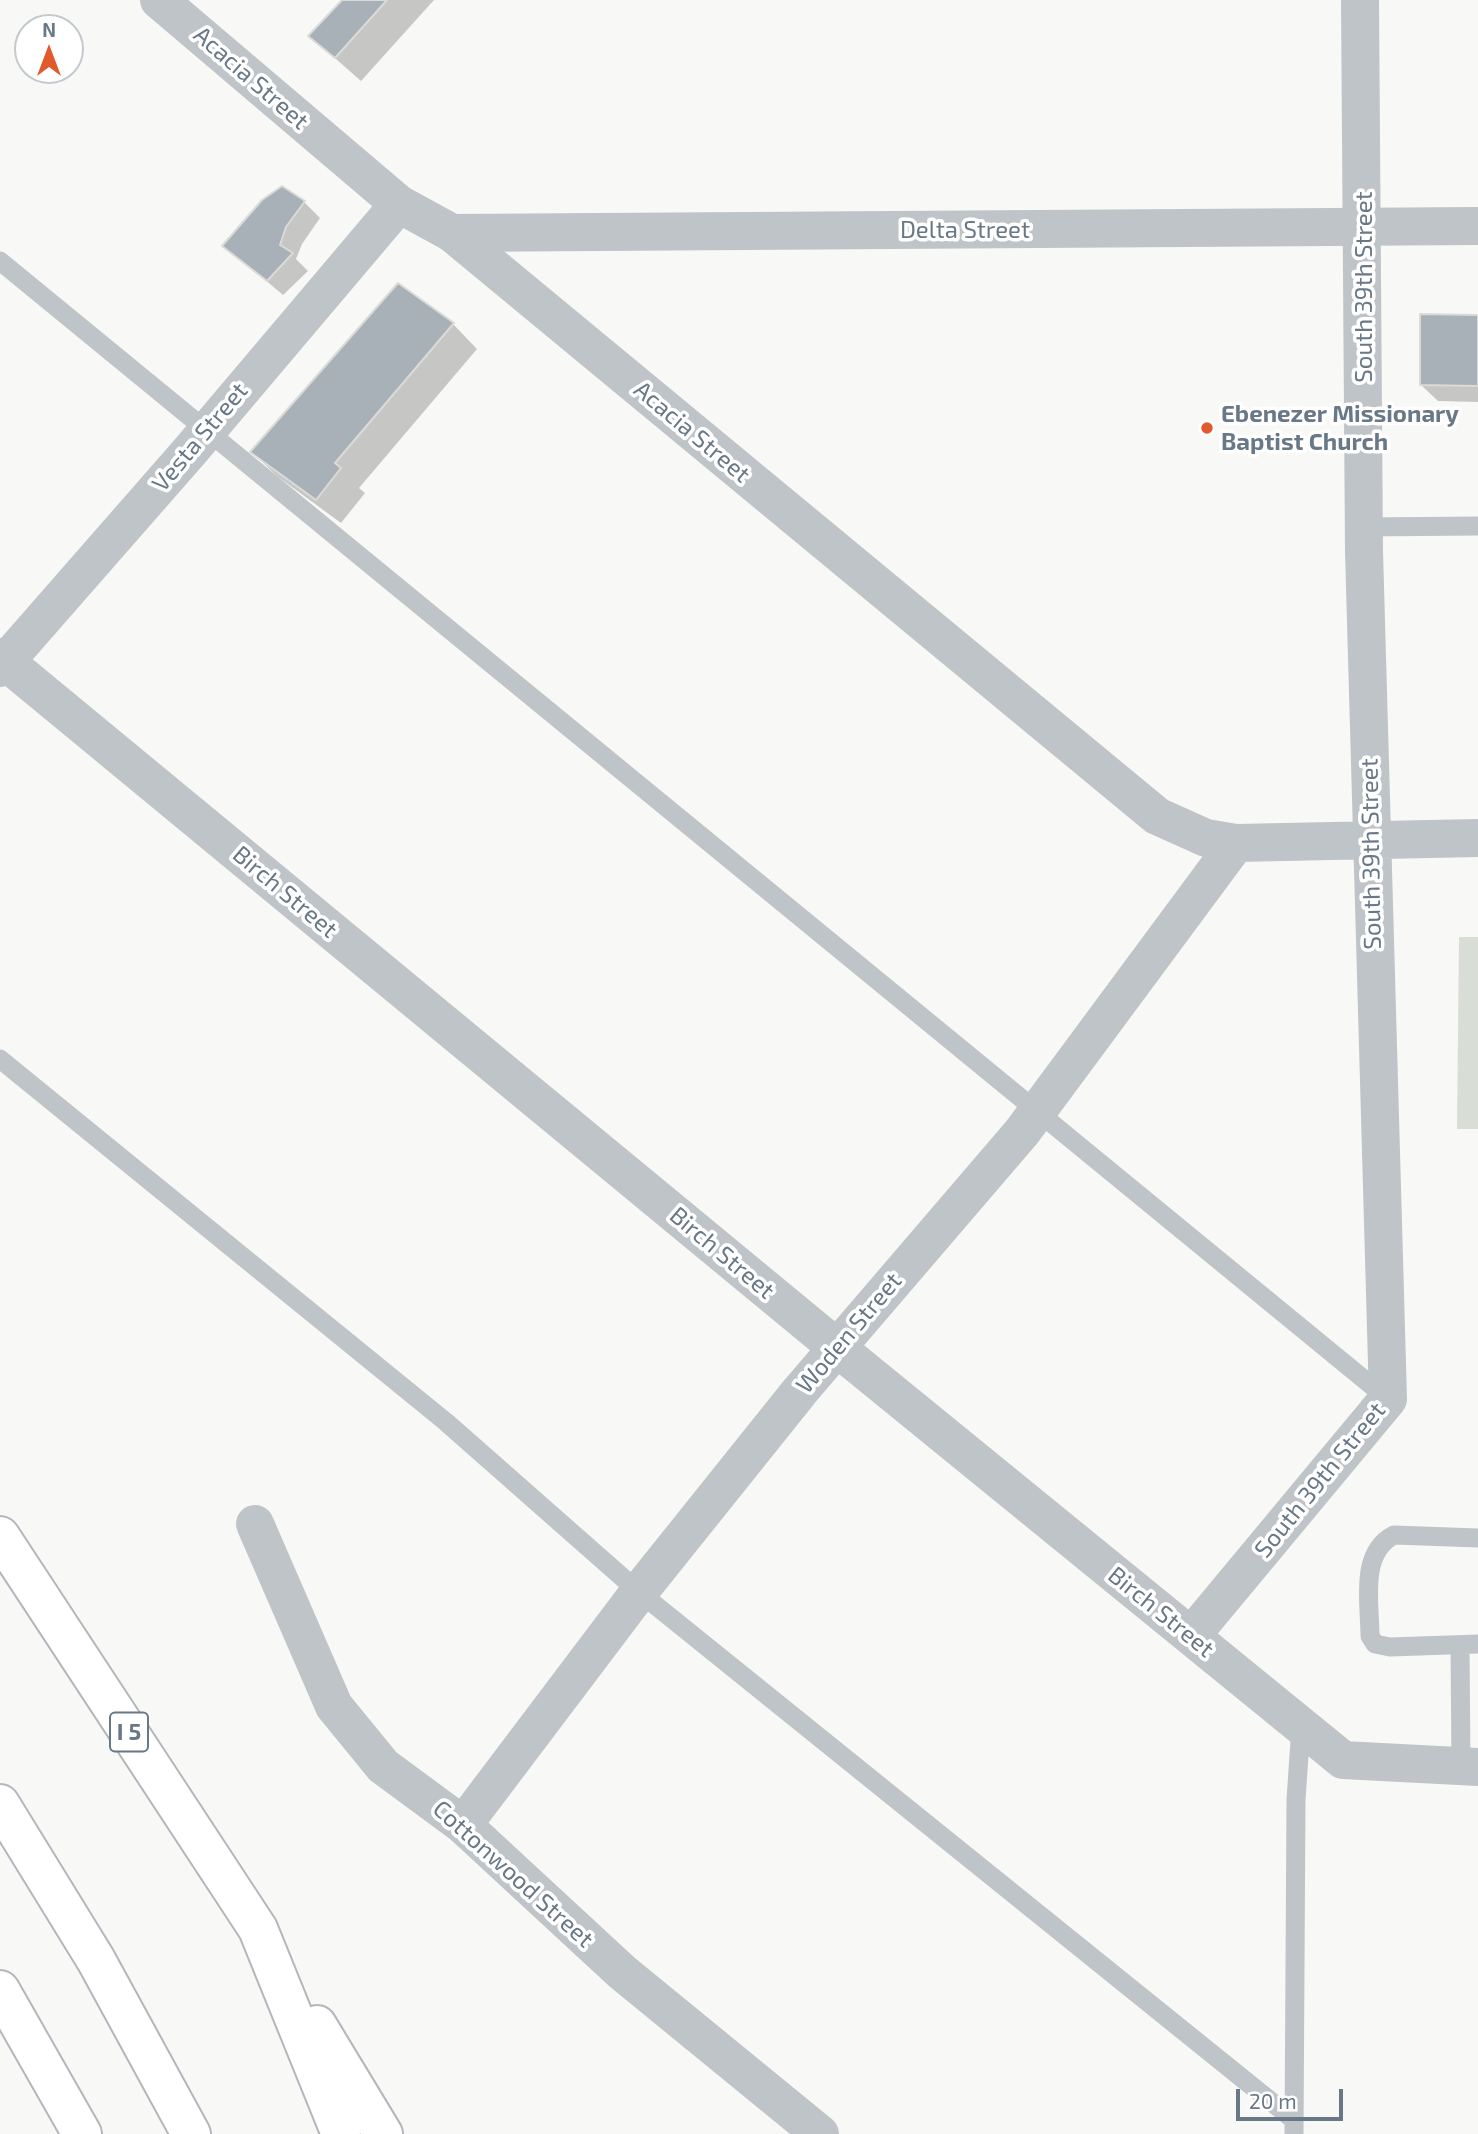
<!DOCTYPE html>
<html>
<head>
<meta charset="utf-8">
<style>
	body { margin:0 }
	#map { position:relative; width:1478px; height:2134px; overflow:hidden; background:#f8f8f6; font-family:"Exo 2",sans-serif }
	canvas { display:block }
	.north { position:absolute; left:14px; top:14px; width:70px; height:70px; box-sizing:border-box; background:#fff; border:2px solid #c3c9cf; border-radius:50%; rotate:0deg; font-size:19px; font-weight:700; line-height:28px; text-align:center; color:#687886 }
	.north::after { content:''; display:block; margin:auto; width:24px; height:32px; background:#e1592d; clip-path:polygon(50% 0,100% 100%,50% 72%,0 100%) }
	.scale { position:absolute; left:1236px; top:2089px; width:107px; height:32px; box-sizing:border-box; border:4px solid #687886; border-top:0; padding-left:9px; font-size:21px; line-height:24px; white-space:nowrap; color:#687886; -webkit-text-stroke:5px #fff; paint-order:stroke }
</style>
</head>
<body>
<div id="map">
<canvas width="1478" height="2134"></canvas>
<div class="north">N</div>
<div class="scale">20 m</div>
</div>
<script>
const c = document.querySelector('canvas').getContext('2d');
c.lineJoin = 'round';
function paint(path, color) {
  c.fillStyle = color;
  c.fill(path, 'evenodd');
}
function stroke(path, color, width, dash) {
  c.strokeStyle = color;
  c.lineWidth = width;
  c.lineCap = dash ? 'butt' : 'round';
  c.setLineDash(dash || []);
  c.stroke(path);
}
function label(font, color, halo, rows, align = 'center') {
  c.font = font + ' "Exo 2",sans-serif';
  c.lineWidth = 7;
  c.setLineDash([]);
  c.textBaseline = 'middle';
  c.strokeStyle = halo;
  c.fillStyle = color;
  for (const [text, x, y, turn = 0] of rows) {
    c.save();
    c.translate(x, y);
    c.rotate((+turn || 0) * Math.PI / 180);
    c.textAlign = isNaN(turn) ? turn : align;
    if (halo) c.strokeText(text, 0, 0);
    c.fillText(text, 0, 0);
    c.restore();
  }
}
const green = new Path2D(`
	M1459 937H1478V1129H1457Z`);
const shadow = new Path2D(`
	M344 0H434L361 81 310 36Z
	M304 202 320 218 302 244 296 259 308 271 283 295 225 246Z
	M1478 317V402L1438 401 1421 385Z
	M453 324 477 349 359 488 365 493 341 523 277 476 252 452Z`);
const building = new Path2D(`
	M342 0H387L335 58 308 36Z
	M282 186 305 201 286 227 280 245 293 253 267 281 222 246 262 200Z
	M398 283 454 323 335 463 341 468 316 500 250 452Z
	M1420 314 1478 315V386L1420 385Z`);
const service = new Path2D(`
	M0 261 1388 1399
	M1364 527 1478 526
	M0 1059 446 1422 639 1592 1294 2120
	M1478 1538 1394 1535C1359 1553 1370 1603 1370 1636L1375 1644 1390 1647 1478 1644
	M1460 1646 1461 1766
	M1294 2134 1296 1800 1301 1726`);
const minor = new Path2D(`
	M452 233 1157 816 1206 838 1236 843 1478 838
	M0 657 836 1347 1343 1760 1478 1767
	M255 1524 334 1706 383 1766 463 1825 622 1972 820 2134
	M1191 1636 1388 1399 1364 551 1360 0
	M463 1825 639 1592 800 1391 1022 1132 1236 843`);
const tertiary = new Path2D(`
	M159 0 399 204 452 233 1478 226
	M0 668 190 451 399 204`);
const motorway = new Path2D(`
	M0 1536 258 1929 341 2134
	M0 1804 96 1960 191 2134
	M0 1990 82 2134
	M317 2025 383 2134`);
const markers = [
	[1207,428,7,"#e1592d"]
];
const shields = [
	[129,1732,38]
];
const shieldNames = [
	["I 5",129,1732]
];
const streetNames = [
	["Acacia Street",251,78,41],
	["Delta Street",965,230],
	["South 39th Street",1364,287,-90],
	["Acacia Street",692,432,40],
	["Vesta Street",200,437,-50],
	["South 39th Street",1371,854,-91],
	["Birch Street",285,892,40],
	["Birch Street",722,1253,40],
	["Woden Street",849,1333,-50],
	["South 39th Street",1320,1480,-51],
	["Birch Street",1161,1612,39],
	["Cottonwood Street",513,1874,42]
];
const poiNames = [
	["Ebenezer Missionary",1221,414],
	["Baptist Church",1221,442]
];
paint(green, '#d8ddd5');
paint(shadow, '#0003');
paint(building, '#a8b1b7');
stroke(building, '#dadad8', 2);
stroke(motorway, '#b3b7bb', 42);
stroke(service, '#bfc4c8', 19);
stroke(minor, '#bfc4c8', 38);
stroke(tertiary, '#bfc4c8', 38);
stroke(motorway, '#fff', 38);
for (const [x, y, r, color] of markers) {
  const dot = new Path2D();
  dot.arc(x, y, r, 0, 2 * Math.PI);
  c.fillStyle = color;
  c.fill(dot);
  stroke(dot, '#fff', 2.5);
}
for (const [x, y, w] of shields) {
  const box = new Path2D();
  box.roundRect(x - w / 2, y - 19.5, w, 39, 5);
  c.fillStyle = '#fff';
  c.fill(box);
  stroke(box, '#687886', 2);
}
label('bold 23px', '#687886', null, shieldNames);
label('24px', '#687886', '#fff', streetNames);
label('bold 24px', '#687886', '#fff', poiNames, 'left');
</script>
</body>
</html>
